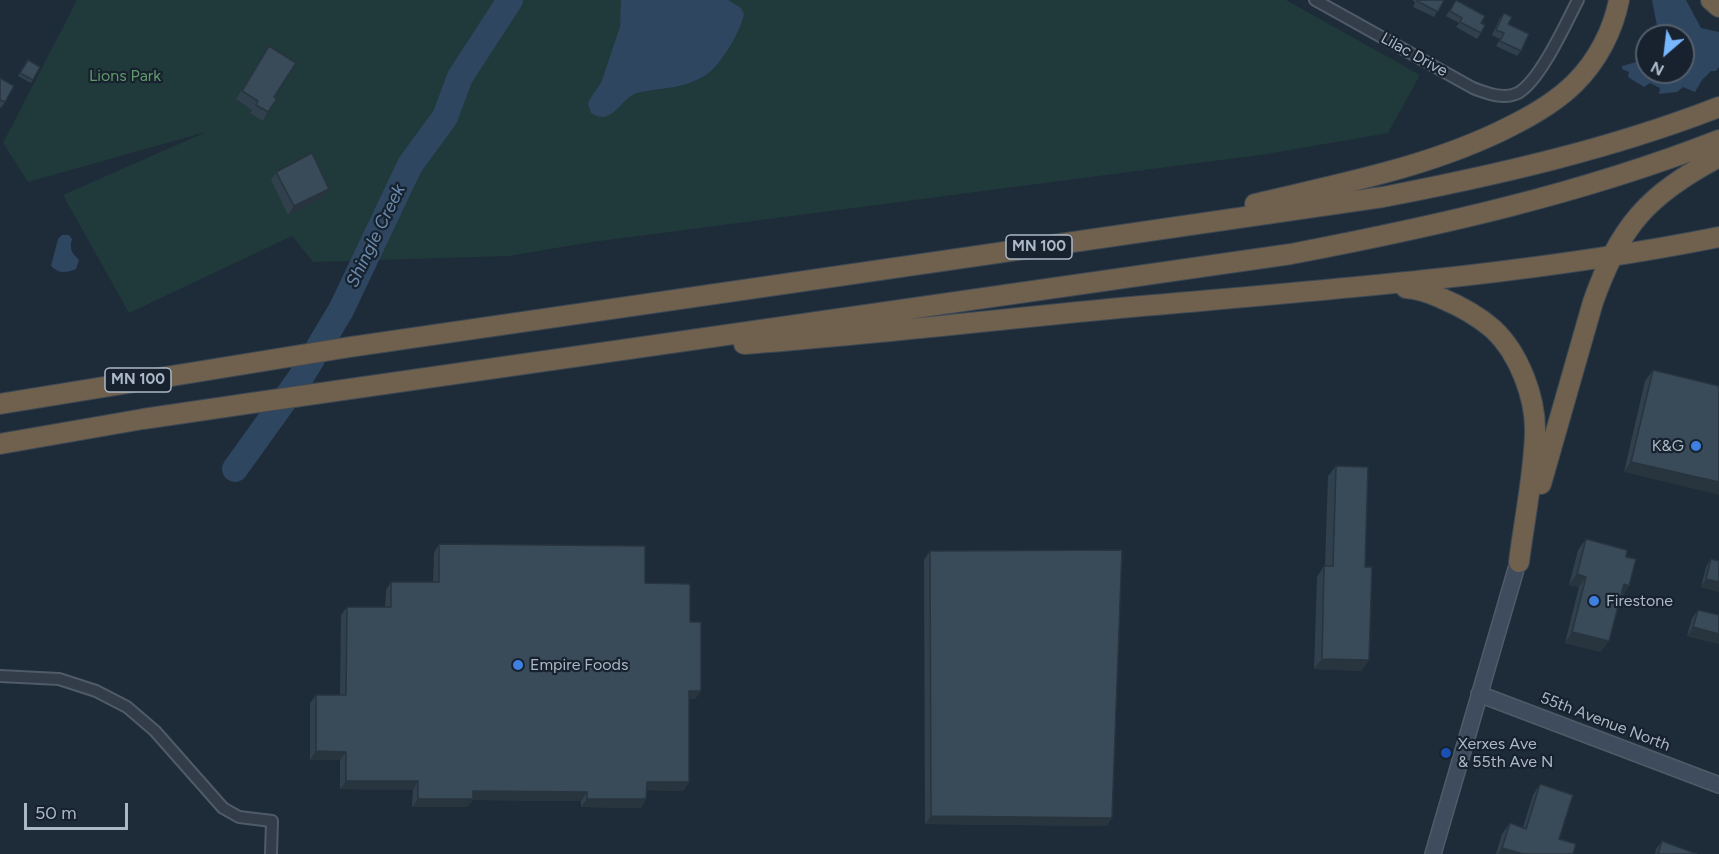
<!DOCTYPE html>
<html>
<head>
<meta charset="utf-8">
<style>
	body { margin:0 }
	#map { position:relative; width:1719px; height:854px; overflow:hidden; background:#1e2c39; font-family:Figtree,sans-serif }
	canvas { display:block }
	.north { position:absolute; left:1635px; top:24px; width:60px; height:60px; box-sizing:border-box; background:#17222e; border:2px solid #535e6b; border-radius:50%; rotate:208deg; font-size:16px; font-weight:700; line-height:24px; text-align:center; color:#acb8c6 }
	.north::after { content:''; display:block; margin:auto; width:21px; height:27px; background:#78b6ff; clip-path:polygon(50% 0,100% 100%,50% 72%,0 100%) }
	.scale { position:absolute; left:24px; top:803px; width:104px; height:27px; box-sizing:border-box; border:3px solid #acb8c6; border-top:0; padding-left:8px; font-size:18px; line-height:21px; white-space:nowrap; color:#acb8c6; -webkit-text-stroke:4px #17222e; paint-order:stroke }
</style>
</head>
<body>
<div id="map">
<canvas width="1719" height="854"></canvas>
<div class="north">N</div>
<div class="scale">50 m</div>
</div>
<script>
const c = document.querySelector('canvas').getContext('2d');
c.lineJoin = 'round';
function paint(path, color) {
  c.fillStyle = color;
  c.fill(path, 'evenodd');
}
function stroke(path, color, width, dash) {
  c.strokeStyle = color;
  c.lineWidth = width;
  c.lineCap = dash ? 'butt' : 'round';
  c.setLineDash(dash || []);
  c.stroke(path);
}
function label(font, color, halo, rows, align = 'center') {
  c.font = font + ' Figtree,sans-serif';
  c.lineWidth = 4.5;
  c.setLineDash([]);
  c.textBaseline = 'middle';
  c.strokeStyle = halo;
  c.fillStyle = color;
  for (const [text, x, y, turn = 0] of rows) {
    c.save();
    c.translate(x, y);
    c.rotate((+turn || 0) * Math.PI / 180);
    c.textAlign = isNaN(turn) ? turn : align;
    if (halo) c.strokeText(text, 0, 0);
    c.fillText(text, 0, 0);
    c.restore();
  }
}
const green = new Path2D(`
	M77 0H1286L1420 75 1388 133 1267 154 585 243 509 256 313 262 292 236 129 313 63 195 206 132 28 182 3 143Z`);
const water = new Path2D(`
	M621 0H728L741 8 744 14C741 30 724 59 712 70 705 77 693 82 683 85 668 89 652 89 637 93 619 99 613 127 591 113L588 104 590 99 601 83 620 27Z
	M1652 0H1686L1701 28 1719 32V67L1716 71H1711L1702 80 1695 92 1683 87 1677 92 1659 94 1660 88 1650 83 1644 87 1628 77 1629 72 1622 69V66L1647 59V72H1683V36H1659Z
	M62 235H69L72 239C69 249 72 253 79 260L76 269C66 273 59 274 51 266L58 239Z`);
const river = new Path2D(`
	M235 469 301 377 341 310 410 165 445 117 460 77 510 0`);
const street = new Path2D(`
	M1315 0 1473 88C1486 93 1504 100 1518 93 1540 81 1566 23 1578 0
	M0 676 59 679 96 691 127 707 155 731 223 808 239 817 272 821 271 854`);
const secondary = new Path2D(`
	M1479 694 1719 785
	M1433 854 1521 552`);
const highway = new Path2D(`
	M1711 0 1719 7
	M1255 204C1342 183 1431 167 1511 126 1533 115 1557 101 1575 83 1597 61 1613 31 1619 0
	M1406 288C1419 289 1430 293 1441 298 1460 306 1477 315 1493 329 1519 353 1536 398 1535 433 1534 474 1524 521 1519 562
	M744 344C877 334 1009 318 1142 306 1335 289 1528 275 1719 237
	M0 404 350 347 1383 197C1497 175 1611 149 1719 107
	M0 444 143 419 252 403 1291 254C1437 226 1581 194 1719 140
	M1541 484 1593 302C1620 226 1647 195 1719 157`);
const wall = new Path2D(`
	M1412 0H1444L1434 17 1413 7 1415 2Z
	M1456 0 1481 33 1477 39 1456 27 1459 23 1446 16Z
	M1504 13 1521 51 1517 56 1496 46 1500 39 1492 35 1500 18Z
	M269 46 274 97 268 112 263 121 250 113 252 110 236 99Z
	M28 60 40 67 31 83 18 76Z
	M0 78 5 102 1 108 0 107Z
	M276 172 323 197 288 215 271 180Z
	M1653 370 1719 386 1624 472 1645 381Z
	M1336 466 1365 567 1369 660 1361 671 1314 669 1317 577 1324 566H1325L1328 476Z
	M1586 539 1626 557 1629 586 1622 597H1620L1601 652 1565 643 1579 587 1569 585 1578 550Z
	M439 544 645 583 690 622 701 691 695 699H689V782L683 791 647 790 646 799 641 808 581 807V801L473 800 467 807H412L413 790 340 789V760H310V703L316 695H340L341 615 347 607H385L386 590 391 582H433L434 553Z
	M930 551 1107 826 925 824 924 560Z
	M1711 559 1719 592 1701 587 1706 567Z
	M1698 610 1719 615V644L1687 636 1692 618Z
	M1540 784 1559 839 1573 854H1496L1502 834 1510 823 1523 827 1533 795Z
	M1662 841 1697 854H1655L1656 849Z`);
const shadedWall = new Path2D(`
	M329 189 323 197 288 215 294 206Z
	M1631 462 1719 482V495L1624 472Z
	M1577 574 1586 577 1579 587 1569 585Z
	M1706 579 1719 582V592L1701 587Z
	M1624 584 1629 586 1622 597 1616 595Z
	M1693 627 1719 634V644L1687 636Z
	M1572 632 1609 641 1601 652 1565 643Z
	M1322 659 1369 660 1361 671 1314 669Z
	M689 691H701L695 699H684Z
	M316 751 346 752 340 760H310Z
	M346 781H418L413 790 340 789Z
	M647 782H689L683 791 641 790Z
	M473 791 587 792 581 801 473 800 467 807H412L418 799Z
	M587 799H646L641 808 581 807Z
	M931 816 1112 818 1107 826 925 824Z
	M1502 848 1523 854H1498Z`);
const building = new Path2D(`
	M1417 0H1444L1438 12 1417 1Z
	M1456 0 1485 16 1481 23 1485 25 1481 33 1460 22 1462 18 1450 11Z
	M1504 13 1512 17 1508 24 1529 34 1521 51 1500 41 1504 33 1496 30Z
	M269 46 296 63 274 97 277 99 268 112 256 105 258 101 242 91Z
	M28 60 40 67 33 80 20 73Z
	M0 78 14 86 5 102 0 100Z
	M312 153 329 189 294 206 276 172Z
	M1653 370 1719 386V482L1631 462Z
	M1336 466 1368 467 1365 567H1372L1369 660 1322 659 1324 566H1333Z
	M1586 539 1627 550 1626 557 1636 559 1629 586 1624 584 1609 641 1572 632 1586 577 1577 574Z
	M439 544 645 546V583L690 584V622H701V691H689V782H647L646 799H587V792L473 791V799H418V781H346V752L316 751V695H346L347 607H391V582H439Z
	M1122 550 1112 818 931 816 930 551Z
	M1711 559 1719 561V582L1706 579Z
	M1698 610 1719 615V634L1693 627Z
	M1540 784 1573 795 1559 839 1576 844 1573 854H1523L1502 848 1510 823 1526 829Z
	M1662 841 1697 854H1658Z`);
const markers = [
	[1696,446,6,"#3f7fe0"],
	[1594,601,6,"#3f7fe0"],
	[518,665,6,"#3f7fe0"],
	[1446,753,6,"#1a4fb4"]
];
const shields = [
	[1039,247,66],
	[138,380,66]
];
const shieldNames = [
	["MN 100",1039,247],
	["MN 100",138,380]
];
const streetNames = [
	["Lilac Drive",1414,55,29],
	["55th Avenue North",1605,722,21]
];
const parkNames = [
	["Lions Park",125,76]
];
const poiNames = [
	["K&G",1684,446,"right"],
	["Firestone",1606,601],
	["Empire Foods",530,665],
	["Xerxes Ave",1458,744],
	["& 55th Ave N",1458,762]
];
const waterNames = [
	["Shingle Creek",376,236,-64]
];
paint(green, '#20393a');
paint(water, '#2e4660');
stroke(river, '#2e4660', 26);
stroke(street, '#4f5b67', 14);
stroke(secondary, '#4f5b67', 18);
stroke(highway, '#3c4854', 22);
stroke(street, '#323d49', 10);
stroke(secondary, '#3f4c5d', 15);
stroke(highway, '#70604e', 20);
paint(wall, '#31404d');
paint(shadedWall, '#28343e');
paint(building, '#394a59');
stroke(building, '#28343e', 1.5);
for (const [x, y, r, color] of markers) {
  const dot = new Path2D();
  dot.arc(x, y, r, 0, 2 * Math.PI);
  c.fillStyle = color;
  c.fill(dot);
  stroke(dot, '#17222e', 2);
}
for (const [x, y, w] of shields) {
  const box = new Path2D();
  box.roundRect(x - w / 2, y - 12, w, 24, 4.5);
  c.fillStyle = '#17222e';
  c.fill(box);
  stroke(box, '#acb8c6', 1.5);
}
label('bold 15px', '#acb8c6', null, shieldNames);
label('16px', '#acb8c6', '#17222e', streetNames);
label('16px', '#61996a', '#17222e', parkNames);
label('16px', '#acb8c6', '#17222e', poiNames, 'left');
label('italic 18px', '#698bad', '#17222e', waterNames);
</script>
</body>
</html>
